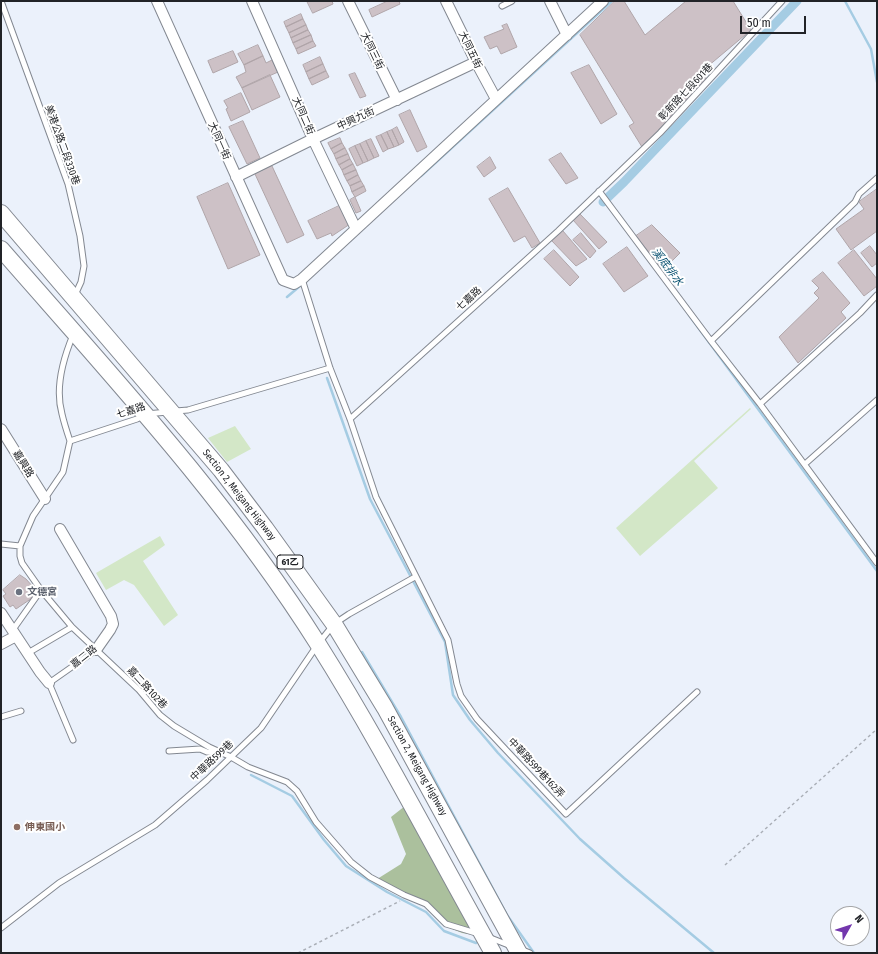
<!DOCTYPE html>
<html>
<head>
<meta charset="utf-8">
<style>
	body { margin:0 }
	#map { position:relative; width:878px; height:954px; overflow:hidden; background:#ebf1fb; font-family:"Fira Sans Condensed",sans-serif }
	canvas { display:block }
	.frame { position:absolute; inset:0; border:2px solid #212327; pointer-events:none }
	.north { position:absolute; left:830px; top:906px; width:40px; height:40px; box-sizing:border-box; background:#fff; border:1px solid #a6a7a9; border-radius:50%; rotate:51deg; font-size:11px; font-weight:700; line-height:16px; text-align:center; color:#212327 }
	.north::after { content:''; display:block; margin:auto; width:14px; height:18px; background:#7337ad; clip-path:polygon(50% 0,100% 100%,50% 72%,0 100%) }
	.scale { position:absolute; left:740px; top:16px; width:66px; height:18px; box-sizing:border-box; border:2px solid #212327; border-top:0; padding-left:5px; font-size:12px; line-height:14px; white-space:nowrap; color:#212327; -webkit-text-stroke:3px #fff; paint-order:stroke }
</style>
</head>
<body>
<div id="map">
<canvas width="878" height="954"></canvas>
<div class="frame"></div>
<div class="north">N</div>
<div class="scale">50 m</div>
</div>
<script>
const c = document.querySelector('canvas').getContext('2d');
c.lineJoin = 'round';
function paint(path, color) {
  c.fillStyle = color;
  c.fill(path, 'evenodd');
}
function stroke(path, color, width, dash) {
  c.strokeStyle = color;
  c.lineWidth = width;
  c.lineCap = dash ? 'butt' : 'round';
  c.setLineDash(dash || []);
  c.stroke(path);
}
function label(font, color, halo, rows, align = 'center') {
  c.font = font + ' "Fira Sans Condensed","Noto Sans TC",sans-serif';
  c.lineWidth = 4;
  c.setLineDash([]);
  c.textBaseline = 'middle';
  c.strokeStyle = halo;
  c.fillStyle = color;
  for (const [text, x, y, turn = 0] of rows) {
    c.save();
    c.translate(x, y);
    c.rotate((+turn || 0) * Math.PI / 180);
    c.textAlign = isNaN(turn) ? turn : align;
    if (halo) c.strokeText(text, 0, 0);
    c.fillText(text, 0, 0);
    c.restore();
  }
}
const green = new Path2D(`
	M750 408 751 409 694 461 718 488 640 556 616 528Z
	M235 426 251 449 227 462 208 438Z
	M160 536 165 545 143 561 178 615 164 626 134 585 124 580 106 590 96 573Z`);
const forest = new Path2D(`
	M405 806 472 922V933L468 934 462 933 450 928 429 908 374 881 401 864 406 854 391 817Z`);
const stream = new Path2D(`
	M845 1 871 49 877 82
	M421 176 612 1
	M287 297 300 286
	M689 315 877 571
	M327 378 370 499 445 642 453 695 470 720 498 753 580 839 624 878 714 953
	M362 652 401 717 507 915 534 953
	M251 775 292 796 324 840 346 866 387 892 426 912 444 931 476 943`);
const canal = new Path2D(`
	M603 202 624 182 797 1`);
const building = new Path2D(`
	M307 1H332L333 4 313 13Z
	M388 1H399L400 4 372 17 369 10Z
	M615 1H624L645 35 686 1H733L751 30 701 72 707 80 642 147 629 126 634 123 580 35Z
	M301 14 303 19 286 27 284 22Z
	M303 19 306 25 289 33 286 27Z
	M507 24 517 47 501 54 497 46 490 49 484 37 504 29 502 26Z
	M306 25 308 30 291 38 289 33Z
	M308 30 311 35 293 43 291 38Z
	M311 35 313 41 296 49 293 43Z
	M313 41 316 46 298 54 296 49Z
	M258 45 263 56 244 65 238 54Z
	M233 51 238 62 213 73 208 61Z
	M263 56 266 63 272 60 278 72 242 88 236 77 246 72 244 65Z
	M320 57 323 64 306 72 303 65Z
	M323 64 326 71 309 79 306 72Z
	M589 65 617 114 601 124 571 73Z
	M326 71 329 77 312 85 309 79Z
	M355 73 366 96 360 98 349 75Z
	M270 75 280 97 252 110 242 88Z
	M241 93 250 112 231 121 226 109 228 108 224 101Z
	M410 110 427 147 417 152 399 115Z
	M243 121 260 158 247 164 229 127Z
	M397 127 404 142 399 145 392 130Z
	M392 130 399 145 394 147 387 132Z
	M387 132 394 147 388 149 381 135Z
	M381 135 388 149 383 152 376 137Z
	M340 138 342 143 331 149 328 143Z
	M371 139 379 156 374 158 366 141Z
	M366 141 374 158 368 161 360 144Z
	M342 143 345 148 334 154 331 149Z
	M360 144 368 161 363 163 355 146Z
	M355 146 363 163 357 166 349 149Z
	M345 148 348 154 336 159 334 154Z
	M561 153 578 178 566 184 549 160Z
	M348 154 350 159 339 165 336 159Z
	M490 157 496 168 484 177 477 167Z
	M350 159 353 164 342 170 339 165Z
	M353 164 356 170 344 175 342 170Z
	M272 166 304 235 287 243 255 174Z
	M356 170 358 175 347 181 344 175Z
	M358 175 361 181 350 186 347 181Z
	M361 181 364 186 352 192 350 186Z
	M228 183 260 255 228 269 197 197Z
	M364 186 366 191 355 197 352 192Z
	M508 188 540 243 532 248 525 236 514 242 489 199Z
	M877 189V231L851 250 836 229 864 209 859 202Z
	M355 197 361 211 356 213 350 200Z
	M341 205 350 224 332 236 331 233 317 239 308 221Z
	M580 214 607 242 599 249 573 220Z
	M652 225 680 253 663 270 636 236Z
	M563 231 587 259 576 266 551 240Z
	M581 233 596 251 590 258 573 240Z
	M870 246 877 255V263L872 267 861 253Z
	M627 247 648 276 624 292 603 264Z
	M554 250 579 277 570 286 544 259Z
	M854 250 877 279V286L864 296 838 263Z
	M823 272 850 303 841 312 846 318 798 363 779 337 819 298 814 293 819 288 812 281Z
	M20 575 26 579 34 588 35 596 16 609 13 605 10 607 3 596 6 594 3 590Z`);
const path = new Path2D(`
	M725 865 877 729
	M298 953 400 901`);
const lane = new Path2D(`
	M1 1 68 184 80 236 84 266 81 282 75 295
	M502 6 512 1
	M599 191 711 341 760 404 877 563
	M302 279 330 368 350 419 376 497 448 640 457 684 461 696 477 719 566 814 697 692
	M711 341 855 202 859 194 877 178
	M760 404 860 313 877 295
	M176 411 188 410 330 368
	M168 412 146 414 137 419 70 441 63 472 33 516 20 546V556L22 563 41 590 72 627 139 690 160 715 174 726 209 747 231 757 248 767 287 782 297 791 316 822 351 862 370 877 404 895 426 904 446 924 479 934
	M350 419 558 231 660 133 782 1
	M70 441C67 432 64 423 62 414 55 389 63 359 73 335
	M805 464 877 400
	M1 544 20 546
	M12 631 41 590
	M28 653 72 627
	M1 717 21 711
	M73 740 49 683 96 650
	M169 751 200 749 207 752 218 753
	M1 928 59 883 155 825 207 780 261 728 318 644 334 624 349 614 415 577
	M488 937 511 946
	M520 949 530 953`);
const street = new Path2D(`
	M157 1 283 280 294 284 302 279 603 1
	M252 1 313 139 356 229
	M348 1 397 100
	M446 1 476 62 496 99
	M550 1 567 35
	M236 177 313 139 476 62
	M1 429 45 499
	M60 529 111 616 113 624 110 630 96 650
	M1 613 40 672 49 683
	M1 644 16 636`);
const primary = new Path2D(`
	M1 213 221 470 265 528 334 624 385 708 519 953
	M1 249C112 376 228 501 318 644 381 744 435 850 493 953`);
const markers = [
	[19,592,4,"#6b7280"],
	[17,827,4,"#8d6e63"]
];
const shields = [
	[290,562,26]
];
const shieldNames = [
	["61乙",290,562]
];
const streetNames = [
	["大同五街",470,50,64],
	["大同三街",372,51,64],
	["彰新路七段601巷",686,92,-47],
	["大同二街",303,116,66],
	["中興九街",356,119,-25],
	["大同一街",219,141,66],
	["美港公路二段330巷",62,145,70],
	["七嘉路",469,299,-42],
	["七嘉路",131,411,-18],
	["嘉興路",23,464,58],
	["Section 2, Meigang Highway",239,495,52],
	["嘉二路",84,657,-39],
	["嘉二路102巷",147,688,47],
	["中華路599巷",212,761,-43],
	["Section 2, Meigang Highway",417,766,61],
	["中華路599巷162弄",536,768,47]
];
const worshipNames = [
	["文德宮",27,592]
];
const educationNames = [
	["伸東國小",25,827]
];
const waterNames = [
	["溪底排水",667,267,53]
];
paint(green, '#d3e7c7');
paint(forest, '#abc09d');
stroke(stream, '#a5cce3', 2.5);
stroke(canal, '#a5cce3', 9);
paint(building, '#cdc1c6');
stroke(building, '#b0a5a9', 1);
stroke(lane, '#838891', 7);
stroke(street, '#838891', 12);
stroke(primary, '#838891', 18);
stroke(path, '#aaafb7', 1.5, [3, 3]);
stroke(lane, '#fff', 5);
stroke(street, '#fff', 10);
stroke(primary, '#fff', 16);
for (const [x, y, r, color] of markers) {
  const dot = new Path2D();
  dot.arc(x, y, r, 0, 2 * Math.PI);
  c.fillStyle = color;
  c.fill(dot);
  stroke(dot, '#fff', 1.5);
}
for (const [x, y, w] of shields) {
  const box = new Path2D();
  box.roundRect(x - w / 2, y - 7, w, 14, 3);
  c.fillStyle = '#fff';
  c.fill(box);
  stroke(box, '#212327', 1);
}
label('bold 9px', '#212327', null, shieldNames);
label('10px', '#212327', '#fff', streetNames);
label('bold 10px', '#5b616d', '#fff', worshipNames, 'left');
label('bold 10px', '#785e54', '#fff', educationNames, 'left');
label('italic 11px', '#0b5372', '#fff', waterNames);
</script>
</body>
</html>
